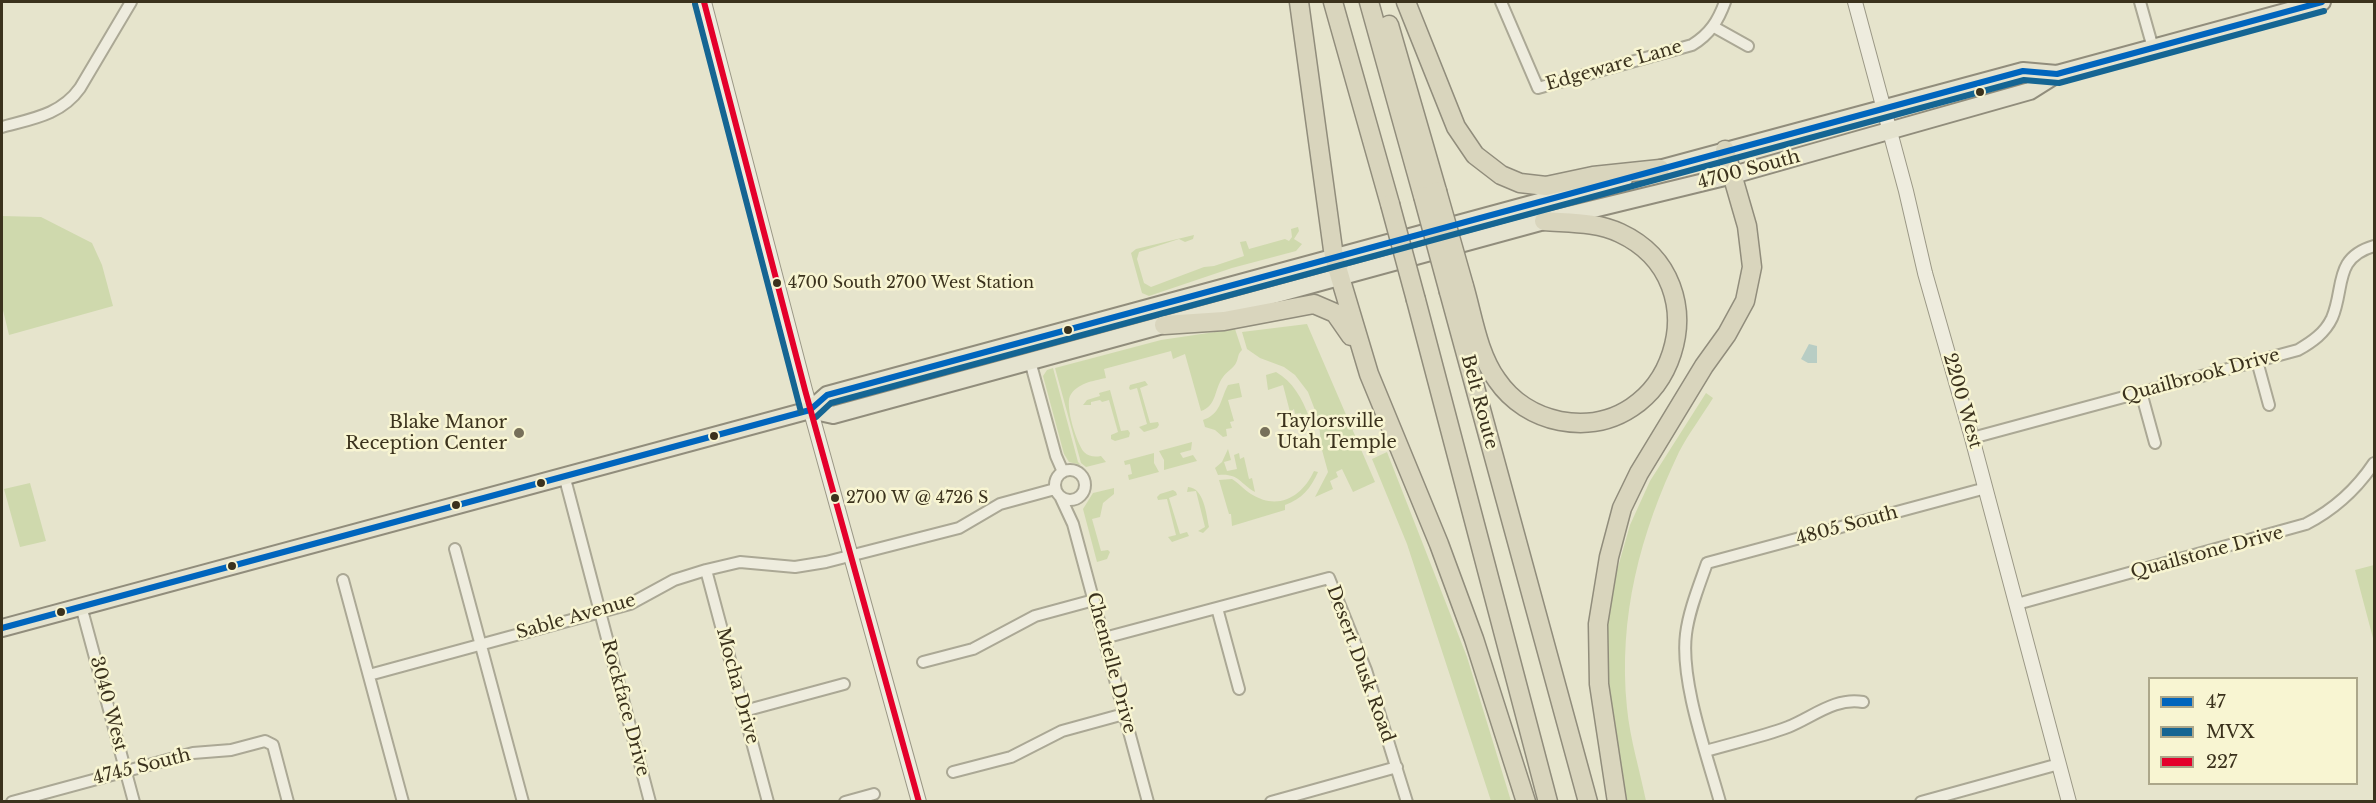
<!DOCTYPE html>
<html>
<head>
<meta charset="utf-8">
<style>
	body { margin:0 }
	#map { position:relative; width:2376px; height:803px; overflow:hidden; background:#e6e4cc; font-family:"Libre Baskerville",serif }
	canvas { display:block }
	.frame { position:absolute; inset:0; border:3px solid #3b321d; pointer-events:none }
	.legend { position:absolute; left:2148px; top:677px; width:210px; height:108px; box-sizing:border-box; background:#f8f5d2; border:2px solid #aca78a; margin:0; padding:8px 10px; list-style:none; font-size:18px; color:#3b321d }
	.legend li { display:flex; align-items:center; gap:12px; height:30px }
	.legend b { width:30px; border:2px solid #aca78a }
</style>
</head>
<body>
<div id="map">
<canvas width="2376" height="803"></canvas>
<div class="frame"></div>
<ul class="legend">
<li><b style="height:8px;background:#0065bd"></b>47</li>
<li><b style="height:8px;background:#156593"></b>MVX</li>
<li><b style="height:8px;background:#e4002b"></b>227</li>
</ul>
</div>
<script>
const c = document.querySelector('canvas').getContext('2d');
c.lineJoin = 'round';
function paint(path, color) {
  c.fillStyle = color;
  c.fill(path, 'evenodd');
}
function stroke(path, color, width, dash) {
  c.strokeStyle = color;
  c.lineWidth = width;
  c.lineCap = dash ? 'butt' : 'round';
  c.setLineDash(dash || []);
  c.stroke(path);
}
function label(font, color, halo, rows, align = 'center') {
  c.font = font + ' "Libre Baskerville",serif';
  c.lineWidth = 5;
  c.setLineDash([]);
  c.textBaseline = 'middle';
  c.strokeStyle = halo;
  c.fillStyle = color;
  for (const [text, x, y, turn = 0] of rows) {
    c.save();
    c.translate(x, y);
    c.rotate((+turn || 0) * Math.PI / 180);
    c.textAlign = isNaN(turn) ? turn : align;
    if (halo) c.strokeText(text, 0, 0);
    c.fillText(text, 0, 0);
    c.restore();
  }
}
const green = new Path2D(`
	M2 216 41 217 92 243 102 265 113 306 9 335 2 306Z
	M1298 227 1299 231 1294 239 1302 244 1296 251 1232 268 1149 296 1142 293 1131 253 1136 249 1194 235 1193 239 1185 242 1179 239 1139 252 1137 259 1144 283 1151 287 1204 267 1214 266 1244 256 1240 242 1246 241 1249 249 1285 239 1289 241 1292 237 1291 229Z
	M1307 324 1375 482 1353 492 1342 469 1336 472 1338 477 1330 481 1333 489 1315 497 1328 472 1322 450 1318 418 1308 392 1295 375 1284 367 1260 358 1247 349 1242 332Z
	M1235 329 1242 350C1237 355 1239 357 1236 363 1234 368 1226 372 1223 377 1214 389 1217 406 1201 411L1185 354 1173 359 1171 351 1104 369 1106 378C1093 381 1077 383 1070 396 1065 407 1077 444 1084 452 1089 457 1095 457 1101 456L1106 462 1086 467 1081 463 1055 368 1161 340Z
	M1053 368 1078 462 1081 465 1069 462 1064 454 1043 376 1047 370Z
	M1276 372C1293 382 1302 398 1309 417L1302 419 1301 413 1295 414 1294 409 1290 412 1283 385 1268 390 1266 375Z
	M1145 381 1148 385 1140 388 1150 423 1158 422 1159 425 1157 428 1144 432 1139 427 1147 424 1137 388 1130 390 1129 388 1130 385Z
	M1239 383 1242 397 1228 400 1234 421 1230 422 1232 428 1226 429 1227 436 1223 437 1215 430 1205 427 1203 420C1221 414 1220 400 1228 385Z
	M1110 390 1121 431 1128 430 1130 433 1129 437 1115 441 1111 439V435L1118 432 1109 400 1102 402 1100 400 1091 402V405H1083L1087 400 1100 396 1099 393Z
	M1706 393 1713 398C1702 416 1689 433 1679 452 1640 534 1618 617 1627 708 1630 739 1640 771 1646 801L1626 802 1609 716 1607 628 1612 588 1630 525 1650 481Z
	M1192 442 1191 450 1180 453 1183 458 1193 455 1197 461 1164 470V460L1159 451Z
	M1228 449 1231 460 1224 462 1227 471 1237 469 1234 455 1239 453 1240 459 1244 457 1249 479 1252 478 1255 492C1239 483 1239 473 1218 475L1215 468 1222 462Z
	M1387 452 1467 657 1511 801H1491L1407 544 1372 459Z
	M1154 453V463L1159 472 1129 480 1128 475 1132 474 1130 464 1125 465 1124 461Z
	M1314 471 1318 472C1311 488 1302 499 1285 505V510L1232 526 1231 514H1229L1219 480 1232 479C1239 483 1244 490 1251 494 1278 511 1302 497 1314 471Z
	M30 483 46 541 20 547 4 489Z
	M1188 487C1204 488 1206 513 1209 527L1203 533 1198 531 1205 527 1196 491 1187 492Z
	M1114 488V494L1103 503 1100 517 1092 519 1101 551 1108 550 1110 552 1107 559 1097 562 1083 509 1093 493Z
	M1173 490 1176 492 1177 495 1169 498 1180 534 1187 532 1189 536 1172 542 1168 537 1176 535 1167 499 1158 500 1157 497 1160 494Z
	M2374 565V642L2355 570Z`);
const water = new Path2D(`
	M1809 344 1817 346V363H1808L1801 359Z`);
const street = new Path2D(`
	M1501 2 1538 88 1692 45C1710 34 1718 21 1725 2
	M2140 2 2153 48
	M1714 27 1748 46
	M2 127C31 119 61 115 80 88L131 2
	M1030 361 1056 456 1063 472
	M2257 361 2269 405
	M2141 392 2155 443
	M1972 438 2298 350C2312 342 2325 333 2332 318 2345 288 2333 258 2374 246
	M1055 485a15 15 0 1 1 30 0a15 15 0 1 1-30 0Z
	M564 475 650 802
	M1060 496 1073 524 1148 802
	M455 549 523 802
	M706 570 768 802
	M343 580 403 802
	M2017 604 2306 524C2335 509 2356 490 2374 463
	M81 606 134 802
	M1217 608 1239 689
	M1104 638 1329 578 1366 670 1407 802
	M923 662 973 649 1035 616 1094 600
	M369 675 630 604 674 580 706 570 740 562 795 567 826 562 959 528 1000 504 1055 489
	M744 711 844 684
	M1706 751C1733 743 1761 737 1788 727 1813 717 1835 697 1863 702
	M953 772 1011 757 1062 731 1124 714
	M12 802 193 753 231 750 265 741 273 745 288 802
	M845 802 874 794
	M1271 802 1397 767
	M1720 802C1707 755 1680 681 1686 634 1689 610 1699 586 1707 563L1986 488
	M1921 802 2059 764`);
const secondary = new Path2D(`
	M704 2 805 390 919 802
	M1855 2 1906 191 1925 273 1972 438 2069 802`);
const primary = new Path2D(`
	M1648 172 2023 71 2057 74
	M810 410 833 415 1544 221 1733 175 2030 91 2057 74 2322 2
	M2 628 810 410 827 395 1624 179`);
const highway = new Path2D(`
	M1299 2 1334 257 1369 374 1439 544 1474 639 1526 802
	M1333 2 1390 204
	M1369 2 1423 196
	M1406 2 1456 127 1475 155 1501 175 1520 183 1546 186 1593 176 1660 169
	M1389 25 1437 191
	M1464 286C1473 317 1478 354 1497 380 1512 402 1535 416 1560 421 1673 442 1725 282 1620 233 1597 222 1570 223 1544 221
	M1449 292 1588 802
	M1416 300 1548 802
	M1164 325 1224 321 1314 304 1335 313 1351 336
	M1617 802 1599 684 1598 624 1609 557 1622 508 1639 473 1704 366 1727 334 1745 301 1752 267 1747 226 1725 150`);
const highwayBridge = new Path2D(`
	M1437 191 1464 286
	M1423 196 1449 292
	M1390 204 1416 300`);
const bus1 = new Path2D(`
	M2 628 810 410 827 395 2023 71 2057 74 2322 2`);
const bus2 = new Path2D(`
	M695 4 801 412
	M816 417 831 403 2024 80 2059 83 2324 11`);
const bus3 = new Path2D(`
	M704 2 805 390 919 802`);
const markers = [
	[1980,92,5,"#3b321d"],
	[777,283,5,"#3b321d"],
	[1068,330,5,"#3b321d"],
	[1265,432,6,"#77705a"],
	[519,433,6,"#77705a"],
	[714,436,5,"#3b321d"],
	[541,483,5,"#3b321d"],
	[835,498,5,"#3b321d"],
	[456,505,5,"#3b321d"],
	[232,566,5,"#3b321d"],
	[61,612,5,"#3b321d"]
];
const busNames = [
	["4700 South 2700 West Station",788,283],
	["2700 W @ 4726 S",846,498]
];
const streetNames = [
	["Edgeware Lane",1614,66,-16],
	["4700 South",1749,170,-15],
	["Quailbrook Drive",2201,376,-15],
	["2200 West",1962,401,74],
	["Belt Route",1479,402,75],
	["4805 South",1847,526,-15],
	["Quailstone Drive",2207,553,-15],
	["Sable Avenue",576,617,-16],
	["Chentelle Drive",1111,663,75],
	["Desert Dusk Road",1360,664,70],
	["Mocha Drive",737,686,75],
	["3040 West",108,704,75],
	["Rockface Drive",625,708,75],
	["4745 South",142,767,-14]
];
const poiNames = [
	["Taylorsville",1277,422],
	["Utah Temple",1277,443],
	["Blake Manor",507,423,"right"],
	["Reception Center",507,444,"right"]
];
paint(green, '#cfd9ad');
paint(water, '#b8cdc4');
stroke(street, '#aba895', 14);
stroke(secondary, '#9b9886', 16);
stroke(primary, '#918d7c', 20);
stroke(highway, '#918d7c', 21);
stroke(street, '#eeecde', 10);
stroke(secondary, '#eeecde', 14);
stroke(primary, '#e5e3cf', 16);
stroke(highway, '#d9d5bd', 18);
stroke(highwayBridge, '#918d7c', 21, []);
stroke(highwayBridge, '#d9d5bd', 18);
stroke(bus1, '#0065bd', 6);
stroke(bus2, '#156593', 6);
stroke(bus3, '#e4002b', 6);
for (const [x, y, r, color] of markers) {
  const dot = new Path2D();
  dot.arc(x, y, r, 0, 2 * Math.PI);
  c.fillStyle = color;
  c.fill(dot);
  stroke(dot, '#f8f5d2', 2);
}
label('16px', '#3b321d', '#f8f5d2', busNames, 'left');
label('18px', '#3b321d', '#f8f5d2', streetNames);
label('18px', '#3b321d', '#f8f5d2', poiNames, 'left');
</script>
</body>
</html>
